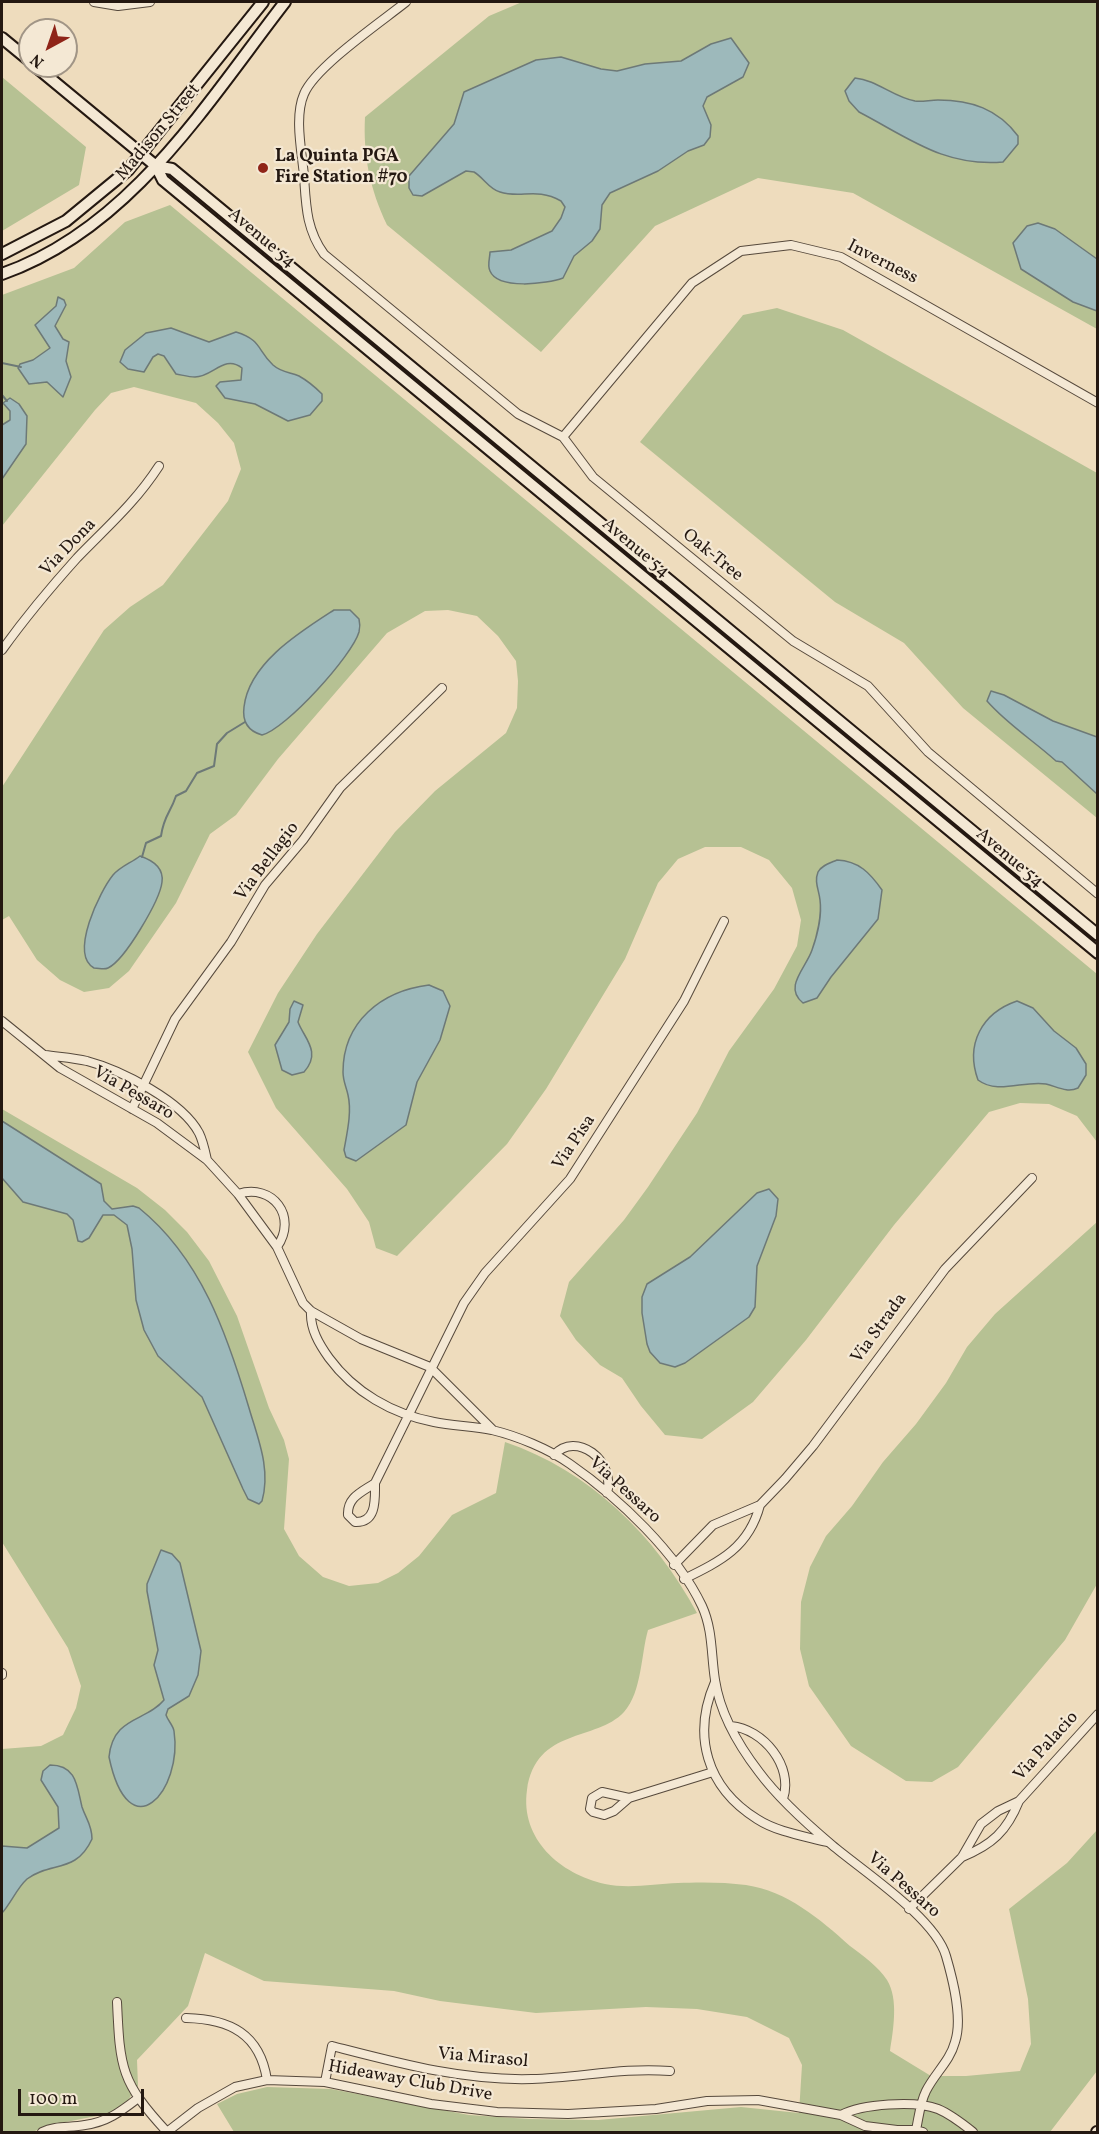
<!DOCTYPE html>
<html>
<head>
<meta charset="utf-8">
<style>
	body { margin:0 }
	#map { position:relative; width:1099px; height:2134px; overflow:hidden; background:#eedcbd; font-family:Vollkorn,serif }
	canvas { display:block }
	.frame { position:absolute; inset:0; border:3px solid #241811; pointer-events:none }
	.north { position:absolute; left:18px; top:18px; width:60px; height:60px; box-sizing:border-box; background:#f4e8d4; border:2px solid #a19586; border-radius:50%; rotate:220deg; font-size:16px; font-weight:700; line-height:24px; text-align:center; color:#241811 }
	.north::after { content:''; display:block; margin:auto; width:21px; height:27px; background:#8f2418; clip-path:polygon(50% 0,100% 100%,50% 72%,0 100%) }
	.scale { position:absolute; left:18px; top:2089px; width:126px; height:27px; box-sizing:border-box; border:3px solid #241811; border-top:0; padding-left:8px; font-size:18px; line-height:21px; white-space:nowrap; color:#241811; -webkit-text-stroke:4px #f4e8d4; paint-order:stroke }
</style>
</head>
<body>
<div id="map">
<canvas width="1099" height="2134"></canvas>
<div class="frame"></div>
<div class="north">N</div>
<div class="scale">100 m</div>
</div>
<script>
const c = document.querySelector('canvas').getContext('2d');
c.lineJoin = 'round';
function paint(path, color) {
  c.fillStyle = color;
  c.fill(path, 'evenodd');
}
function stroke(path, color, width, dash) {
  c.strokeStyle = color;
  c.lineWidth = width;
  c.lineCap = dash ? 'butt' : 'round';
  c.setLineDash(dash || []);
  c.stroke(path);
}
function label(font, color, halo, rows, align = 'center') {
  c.font = font + ' Vollkorn,serif';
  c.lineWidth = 4.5;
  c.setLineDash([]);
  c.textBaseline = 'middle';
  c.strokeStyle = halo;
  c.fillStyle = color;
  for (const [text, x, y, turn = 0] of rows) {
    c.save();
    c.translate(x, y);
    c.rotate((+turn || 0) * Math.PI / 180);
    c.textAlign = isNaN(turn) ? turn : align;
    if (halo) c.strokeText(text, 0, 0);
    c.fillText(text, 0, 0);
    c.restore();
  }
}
const green = new Path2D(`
	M522 2H1097V329L853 193 758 178 655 226 541 352 387 225C370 189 363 156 365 117L489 16Z
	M2 77 86 147 79 185 2 231Z
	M170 205 1097 974V1142L1077 1116 1049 1104 1020 1103 989 1112 894 1225 806 1340 753 1402 702 1439 665 1435 641 1406 622 1378 600 1365 576 1340 560 1316 569 1282 624 1220 648 1187 697 1113 729 1051 774 989 797 946 801 920 792 888 769 860 741 847H705L678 859 658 883 625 959 546 1089 507 1144 397 1256 376 1248 369 1222 347 1189 276 1108 248 1052 278 993 317 934 395 832 435 791 506 733 517 708 518 681 516 661 498 636 477 616 448 610 425 611 387 633 278 759 236 815 210 834 176 903 129 971 109 988 84 992 60 980 37 960 9 916 2 920V787L104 630 130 607 163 585 228 501 241 469 234 443 218 423 196 403 134 387 111 393 95 410 2 526V295L74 268 125 222Z
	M777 308 843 330 1097 473V818L963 708 904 643 835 602 640 442 743 315Z
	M2 1109 137 1188 165 1210 187 1232 209 1261 237 1316 269 1408 284 1440 289 1459 284 1529 299 1556 323 1577 349 1586 378 1583 398 1573 419 1556 452 1515 496 1493 505 1442C590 1471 655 1535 697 1613L648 1630C641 1654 642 1692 624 1712 596 1742 536 1727 527 1790 520 1839 560 1874 605 1884 628 1889 655 1884 678 1883 699 1882 725 1882 746 1885 787 1891 820 1919 850 1946 862 1955 879 1967 887 1980 899 1999 893 2031 890 2051L931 2076H966L1020 2071 1031 2044 1028 1999 1009 1909 1067 1863 1097 1830V2071L1050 2132H234L217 2104 237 2094 267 2087 331 2089 469 2115 529 2119 598 2120 741 2107 799 2113 802 2065 789 2038 747 2017 697 2009 646 2007 536 2013 440 2001 394 1991 264 1981 205 1953 188 2006 137 2060 138 2086 128 2100 111 2113 51 2125 32 2132H2V1749L41 1746 63 1735 76 1708 81 1686 68 1648 2 1542Z
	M1097 1222V1584L1065 1640 958 1767 932 1782 906 1781 851 1746 809 1686 800 1649 801 1602 810 1567 826 1536 852 1506 883 1462 916 1424 946 1383 967 1347 995 1314Z`);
const water = new Path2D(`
	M731 38 749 63 743 77 707 97 703 106 711 125 710 137 704 145 688 151 658 171 610 193 602 205 600 229 592 241 574 256 563 278C547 284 498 290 490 271 487 265 490 258 490 252L511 250 552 231 561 218 565 207 561 201C536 187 521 199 500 192 489 189 484 178 474 172L466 171 422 196 413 195 409 188V176L454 124 464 92 536 60 561 57 601 69 617 71 645 64 681 61 711 44Z
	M855 78C877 80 893 97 915 101 922 102 930 100 938 100 971 100 998 109 1018 136V144L1003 162C944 167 909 138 859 112L849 101 845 91Z
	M1038 223 1055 229 1097 259V311L1073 302 1021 269 1013 243 1027 226Z
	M58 297 64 300 66 305 55 326 63 339 69 342 66 361 71 377 63 397 47 382 29 384 18 368 20 364 33 360 50 348 35 325 56 306Z
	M171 328 209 342 236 332C262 340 257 350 273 365 282 373 290 372 299 376 308 381 315 387 322 394V401L310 415 288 421 255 404 225 398 216 386 220 382 241 380 242 368C224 354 213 377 195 377 189 377 182 375 176 374L164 356 158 354 153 357 144 372 128 369 120 362 125 350 146 333Z
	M10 398 19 404 27 416 26 444 2 479V425L10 420V411L3 403Z
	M334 610H350L359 619C360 623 360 628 359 632 352 656 286 729 262 735 248 731 242 722 244 707 249 663 300 632 334 610Z
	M991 691 1004 695 1053 721 1097 737V794L1062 762 1056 761C1034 741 1007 724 987 701Z
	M140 856C152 860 164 867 162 882 160 900 125 960 108 968 104 970 99 968 94 968 69 954 100 891 113 875 121 866 131 863 140 856Z
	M837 860C859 861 870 873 882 890L878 919 831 977 817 998 803 1003C783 987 806 968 812 950 817 936 822 915 820 900 819 890 814 882 818 872 822 865 830 863 837 860Z
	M429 985 443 991 450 1006 440 1040 417 1082 406 1125 356 1161 346 1157 344 1150C347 1133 352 1112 348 1095 346 1086 343 1081 343 1072 343 1022 381 991 429 985Z
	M294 1001 303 1005 298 1022C304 1038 322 1052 304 1072L292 1075 282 1070 275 1045 289 1022 290 1009Z
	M1017 1001 1033 1008 1054 1031 1076 1048 1086 1064V1075L1078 1088C1067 1093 1058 1087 1046 1084 1024 1080 998 1095 978 1080 965 1044 982 1013 1017 1001Z
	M2 1121 101 1184 104 1201 112 1209 133 1206 139 1208C201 1258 227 1334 249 1408 258 1439 271 1469 262 1501L259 1504 248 1499 243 1489 202 1397 158 1356 144 1330 136 1300 132 1249 127 1225 114 1215H103L89 1238 82 1242 78 1241 73 1220 67 1214 23 1202 2 1178Z
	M769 1189 778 1199 776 1216 757 1266 755 1307 749 1317 685 1363 675 1367 660 1363 650 1352 647 1344 642 1313V1297L647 1284 690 1257 757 1193Z
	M161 1550 172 1554 180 1563 201 1651 198 1675 189 1696 168 1709 166 1715C168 1721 173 1725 174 1731 183 1791 129 1852 109 1757 113 1716 146 1722 164 1700L154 1665 158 1650 147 1591V1584Z
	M50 1765C77 1765 77 1787 82 1807 86 1819 92 1825 92 1839 76 1874 51 1861 27 1879 17 1888 11 1903 2 1913V1846L27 1848 59 1828 58 1807 41 1780 43 1771Z`);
const stream = new Path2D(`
	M2 363 21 367
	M2 395 7 401
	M142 857 146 843 161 836C164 815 170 814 176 796L186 791 197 773 214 766 217 744 227 733 245 722`);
const street = new Path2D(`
	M94 2 118 6 150 2
	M406 2C381 22 315 67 304 94 294 117 302 152 304 176 306 205 306 229 324 254L518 414 563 437 593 477 793 641 868 686 928 752 1098 894
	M563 437 692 283 741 251 791 245 841 257 1098 403
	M2 650C25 618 50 588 77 558 107 527 135 503 159 466
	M2 1021 60 1068 157 1123 207 1160 238 1194 277 1247 303 1303 311 1311 361 1339 430 1367 493 1430
	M45 1055C59 1057 74 1058 87 1061 121 1070 182 1101 199 1133 203 1141 205 1151 207 1160
	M132 1109 175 1019 231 942 265 885 303 840 340 788 442 688
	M238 1194C273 1183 298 1217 277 1247
	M311 1311C310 1329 319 1344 329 1358 354 1392 392 1414 434 1422 453 1426 473 1426 492 1430 517 1436 549 1449 570 1464 619 1498 677 1553 702 1606 713 1630 711 1655 715 1680 720 1713 739 1746 759 1772 779 1799 807 1824 832 1845 864 1872 935 1918 946 1956 953 1980 963 2018 955 2042 950 2061 935 2073 926 2091 920 2103 919 2116 916 2130
	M554 1455C576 1430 616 1461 607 1493
	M375 1483C362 1492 347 1497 348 1515L355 1522C377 1523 375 1499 375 1483L464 1303 485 1273 570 1179 684 1001 724 921
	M674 1565 713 1525 760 1505 785 1479 813 1446 945 1269 1032 1178
	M684 1579C721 1561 749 1547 760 1505
	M2 1673V1675
	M715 1682C692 1735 706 1787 757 1819 777 1832 804 1836 827 1842
	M731 1726C763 1729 794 1766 783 1799
	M629 1798 602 1792 592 1798 590 1809 593 1812 604 1815 614 1811 629 1798 713 1772
	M962 1857C992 1845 1007 1831 1019 1801
	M909 1909 962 1857 981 1824 998 1811 1019 1801 1098 1714
	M117 2002C120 2069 121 2082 167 2132
	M186 2018C230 2019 260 2034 267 2080
	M325 2082 332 2046C398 2063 463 2081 532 2079 578 2078 623 2067 670 2071
	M841 2115C862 2104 915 2100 938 2109 950 2114 963 2124 973 2132
	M42 2132C56 2125 70 2128 85 2125 107 2122 120 2112 137 2099
	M167 2132 198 2108 235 2087 267 2080 325 2082 431 2104 497 2112 568 2114 656 2109 707 2101 758 2100 841 2115 865 2126 897 2130H916L923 2132`);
const secondary = new Path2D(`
	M2 38 30 61
	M35 66 156 166 163 180 1098 953
	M156 166 172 169 1098 935
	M2 254 66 221 128 170 263 2
	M2 274C130 229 206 104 285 2
	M1097 2132H1098`);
const markers = [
	[263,168,6,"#8f2418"]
];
const streetNames = [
	["Madison Street",159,133,-50],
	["Avenue 54",261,239,40],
	["Inverness",882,263,27],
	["Via Dona",69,548,-46],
	["Avenue 54",635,549,40],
	["Oak-Tree",712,556,39],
	["Avenue 54",1009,859,40],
	["Via Bellagio",268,862,-53],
	["Via Pessaro",133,1094,30],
	["Via Pisa",575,1143,-56],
	["Via Strada",880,1329,-54],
	["Via Pessaro",624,1491,42],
	["Via Palacio",1047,1747,-48],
	["Via Pessaro",903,1886,41],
	["Via Mirasol",483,2059,5],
	["Hideaway Club Drive",410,2082,10]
];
const poiNames = [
	["La Quinta PGA",275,158],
	["Fire Station #70",275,179]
];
paint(green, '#b6c193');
paint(water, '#9db9bb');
stroke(water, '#6d7977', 1.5);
stroke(stream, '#6d7977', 2);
stroke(street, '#56493c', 10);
stroke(secondary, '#241811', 14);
stroke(street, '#f4e8d4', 8);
stroke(secondary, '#f4e8d4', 10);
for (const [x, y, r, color] of markers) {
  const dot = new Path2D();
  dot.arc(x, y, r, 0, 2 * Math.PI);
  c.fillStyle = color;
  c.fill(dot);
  stroke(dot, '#f4e8d4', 2);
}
label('18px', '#241811', '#f4e8d4', streetNames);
label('bold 18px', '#241811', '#f4e8d4', poiNames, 'left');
</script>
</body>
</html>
